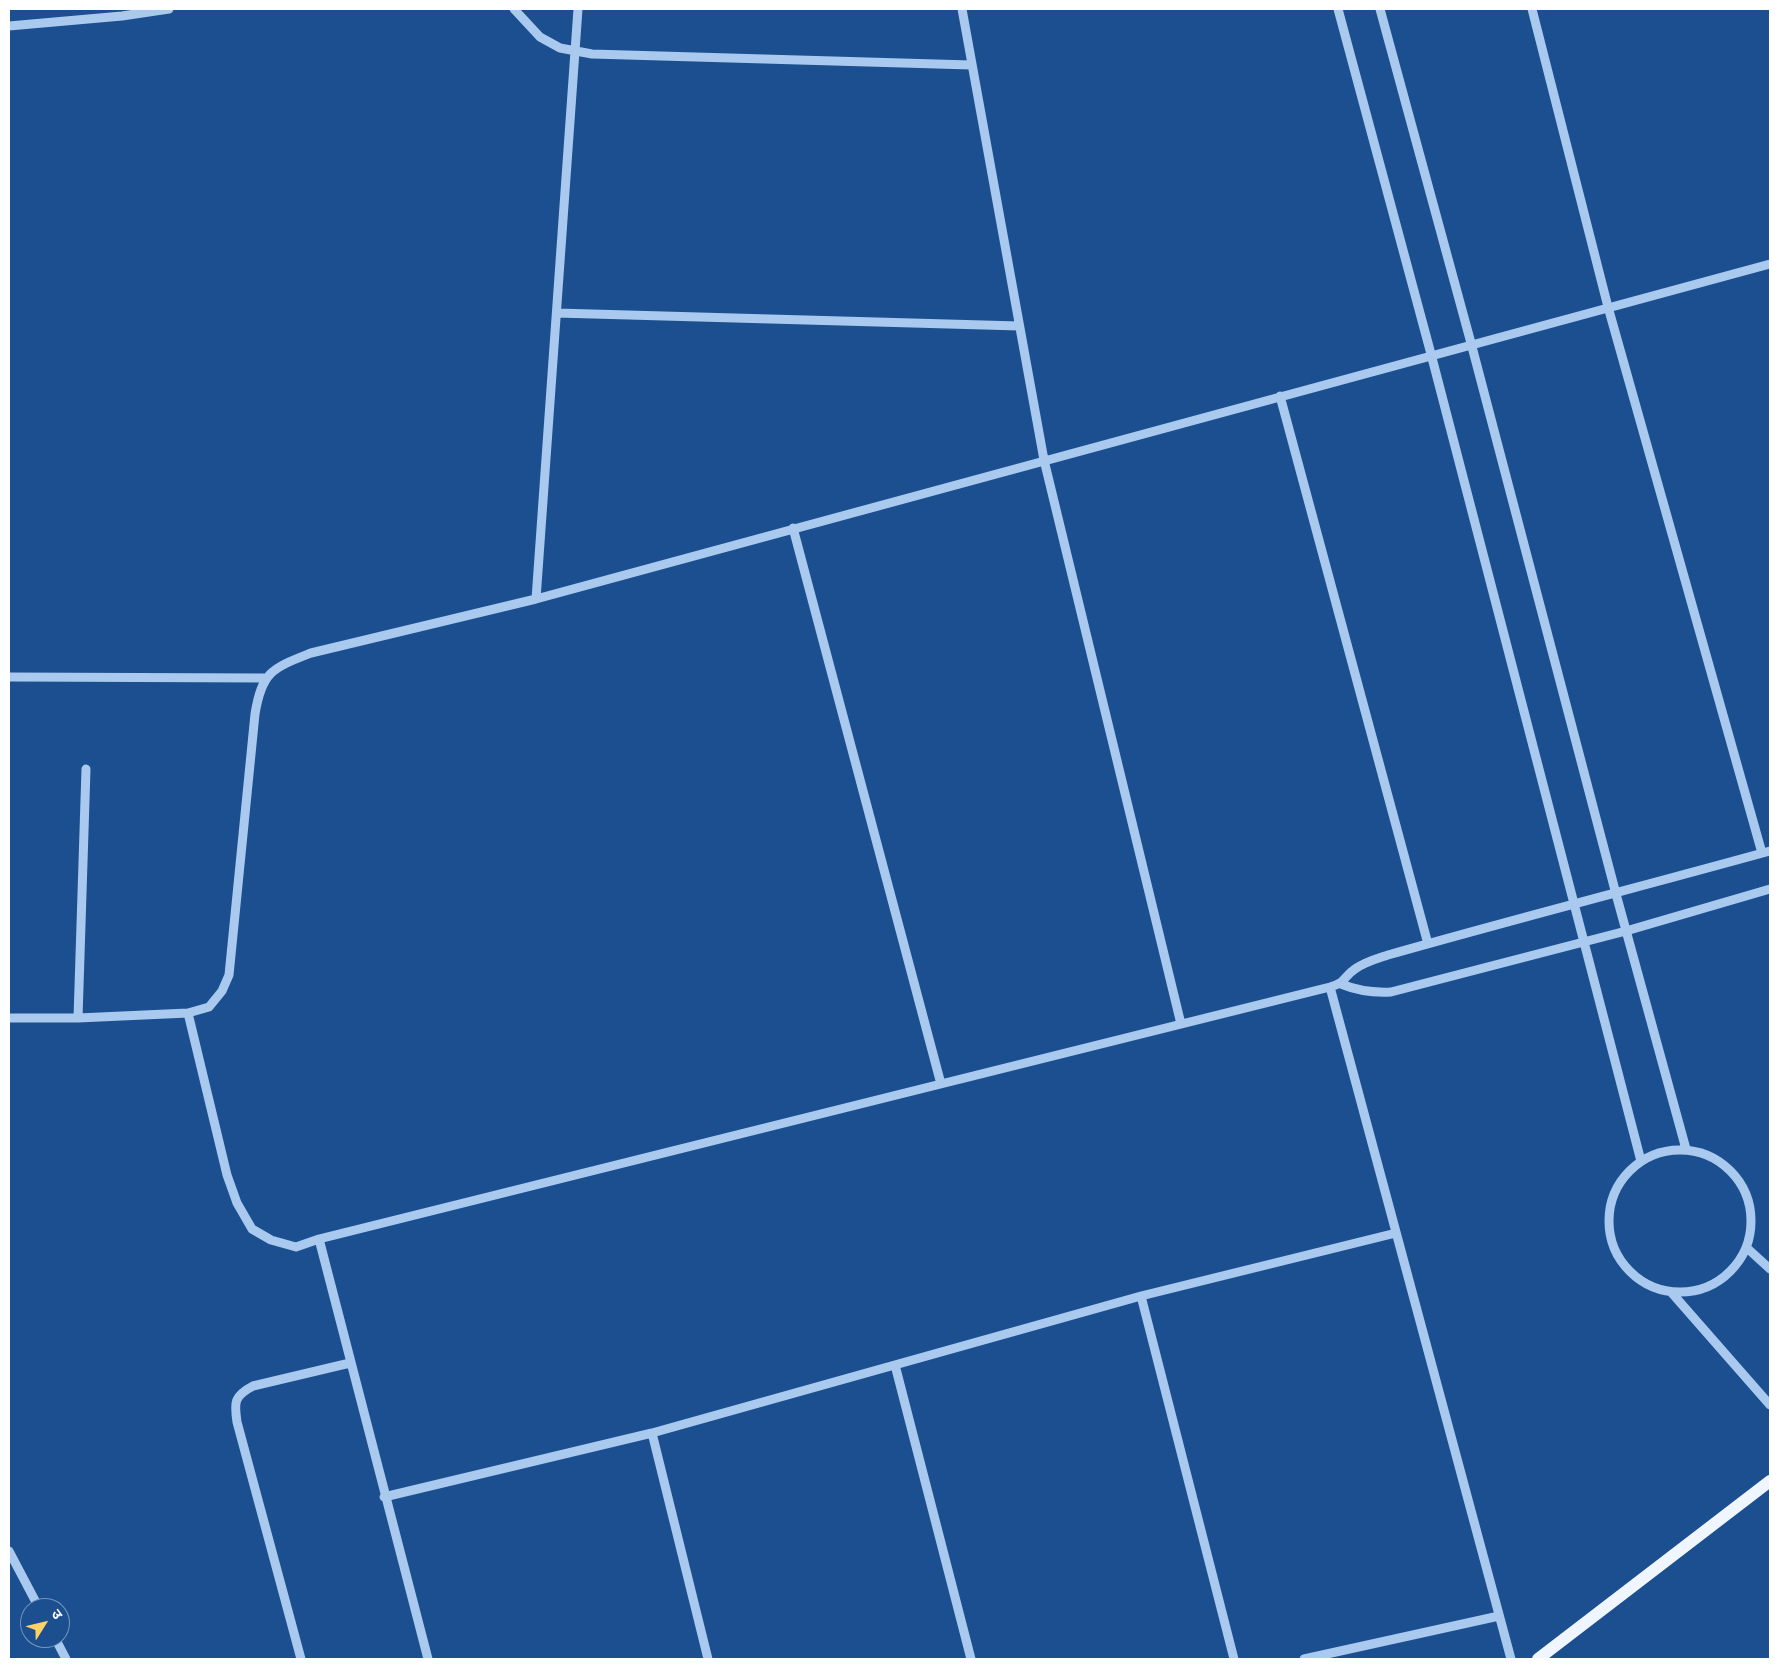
<!DOCTYPE html>
<html>
<head>
<meta charset="utf-8">
<style>
	body { margin:0 }
	#map { position:relative; width:1779px; height:1668px; overflow:hidden; background:#1b4f8f; font-family:Figtree,"Noto Sans Devanagari",sans-serif }
	canvas { display:block }
	.frame { position:absolute; inset:0; border:10px solid #fff; pointer-events:none }
	.north { position:absolute; left:20px; top:1598px; width:50px; height:50px; box-sizing:border-box; background:#1b4f8f; border:1px solid #7695bc; border-radius:50%; rotate:54deg; font-size:14px; font-weight:700; line-height:20px; text-align:center; color:#fff }
	.north::after { content:''; display:block; margin:auto; width:18px; height:22px; background:#ffd166; clip-path:polygon(50% 0,100% 100%,50% 72%,0 100%) }
</style>
</head>
<body>
<div id="map">
<canvas width="1779" height="1668"></canvas>
<div class="frame"></div>
<div class="north">उ</div>
</div>
<script>
const c = document.querySelector('canvas').getContext('2d');
c.lineJoin = 'round';
function stroke(path, color, width, dash) {
  c.strokeStyle = color;
  c.lineWidth = width;
  c.lineCap = dash ? 'butt' : 'round';
  c.setLineDash(dash || []);
  c.stroke(path);
}
const minor = new Path2D(`
	M514 9 540 37 560 48 592 54 971 65
	M962 9 1044 460 1181 1024
	M1338 9 1431 354 1641 1161
	M1380 9 1471 343 1616 894 1686 1149
	M1532 9 1608 307 1762 853
	M9 26 122 16 169 9
	M557 313 1019 326
	M1280 396 1428 944
	M793 528 941 1084
	M536 599 578 9
	M9 677 265 678
	M1341 984C1358 991 1372 993 1391 992L1626 931 1770 889
	M1330 987 1511 1659
	M188 1013 227 1175 237 1203 252 1229 271 1240 296 1247 319 1239 1330 987C1347 982 1343 977 1355 969 1365 962 1376 959 1388 955 1515 919 1643 886 1770 851
	M9 1018H78L188 1013 209 1007 222 991 229 975 255 714C262 671 273 668 311 653L536 599 1770 264
	M78 1018 86 769
	M1609 1221a71 71 0 1 1 142 0a71 71 0 1 1-142 0Z
	M319 1239 428 1659
	M1747 1248 1770 1269
	M1671 1292 1770 1405
	M1141 1296 1234 1659
	M895 1365 971 1659
	M652 1433 708 1659
	M384 1497 652 1433 1141 1296 1396 1233
	M9 1551 39 1608
	M55 1638 66 1659
	M301 1659 237 1422C234 1402 234 1396 253 1386L350 1363
	M1304 1659 1499 1616`);
const major = new Path2D(`
	M1538 1659 1770 1481`);
stroke(minor, '#a9c9ee', 9);
stroke(major, '#f0f6ff', 12);
</script>
</body>
</html>
